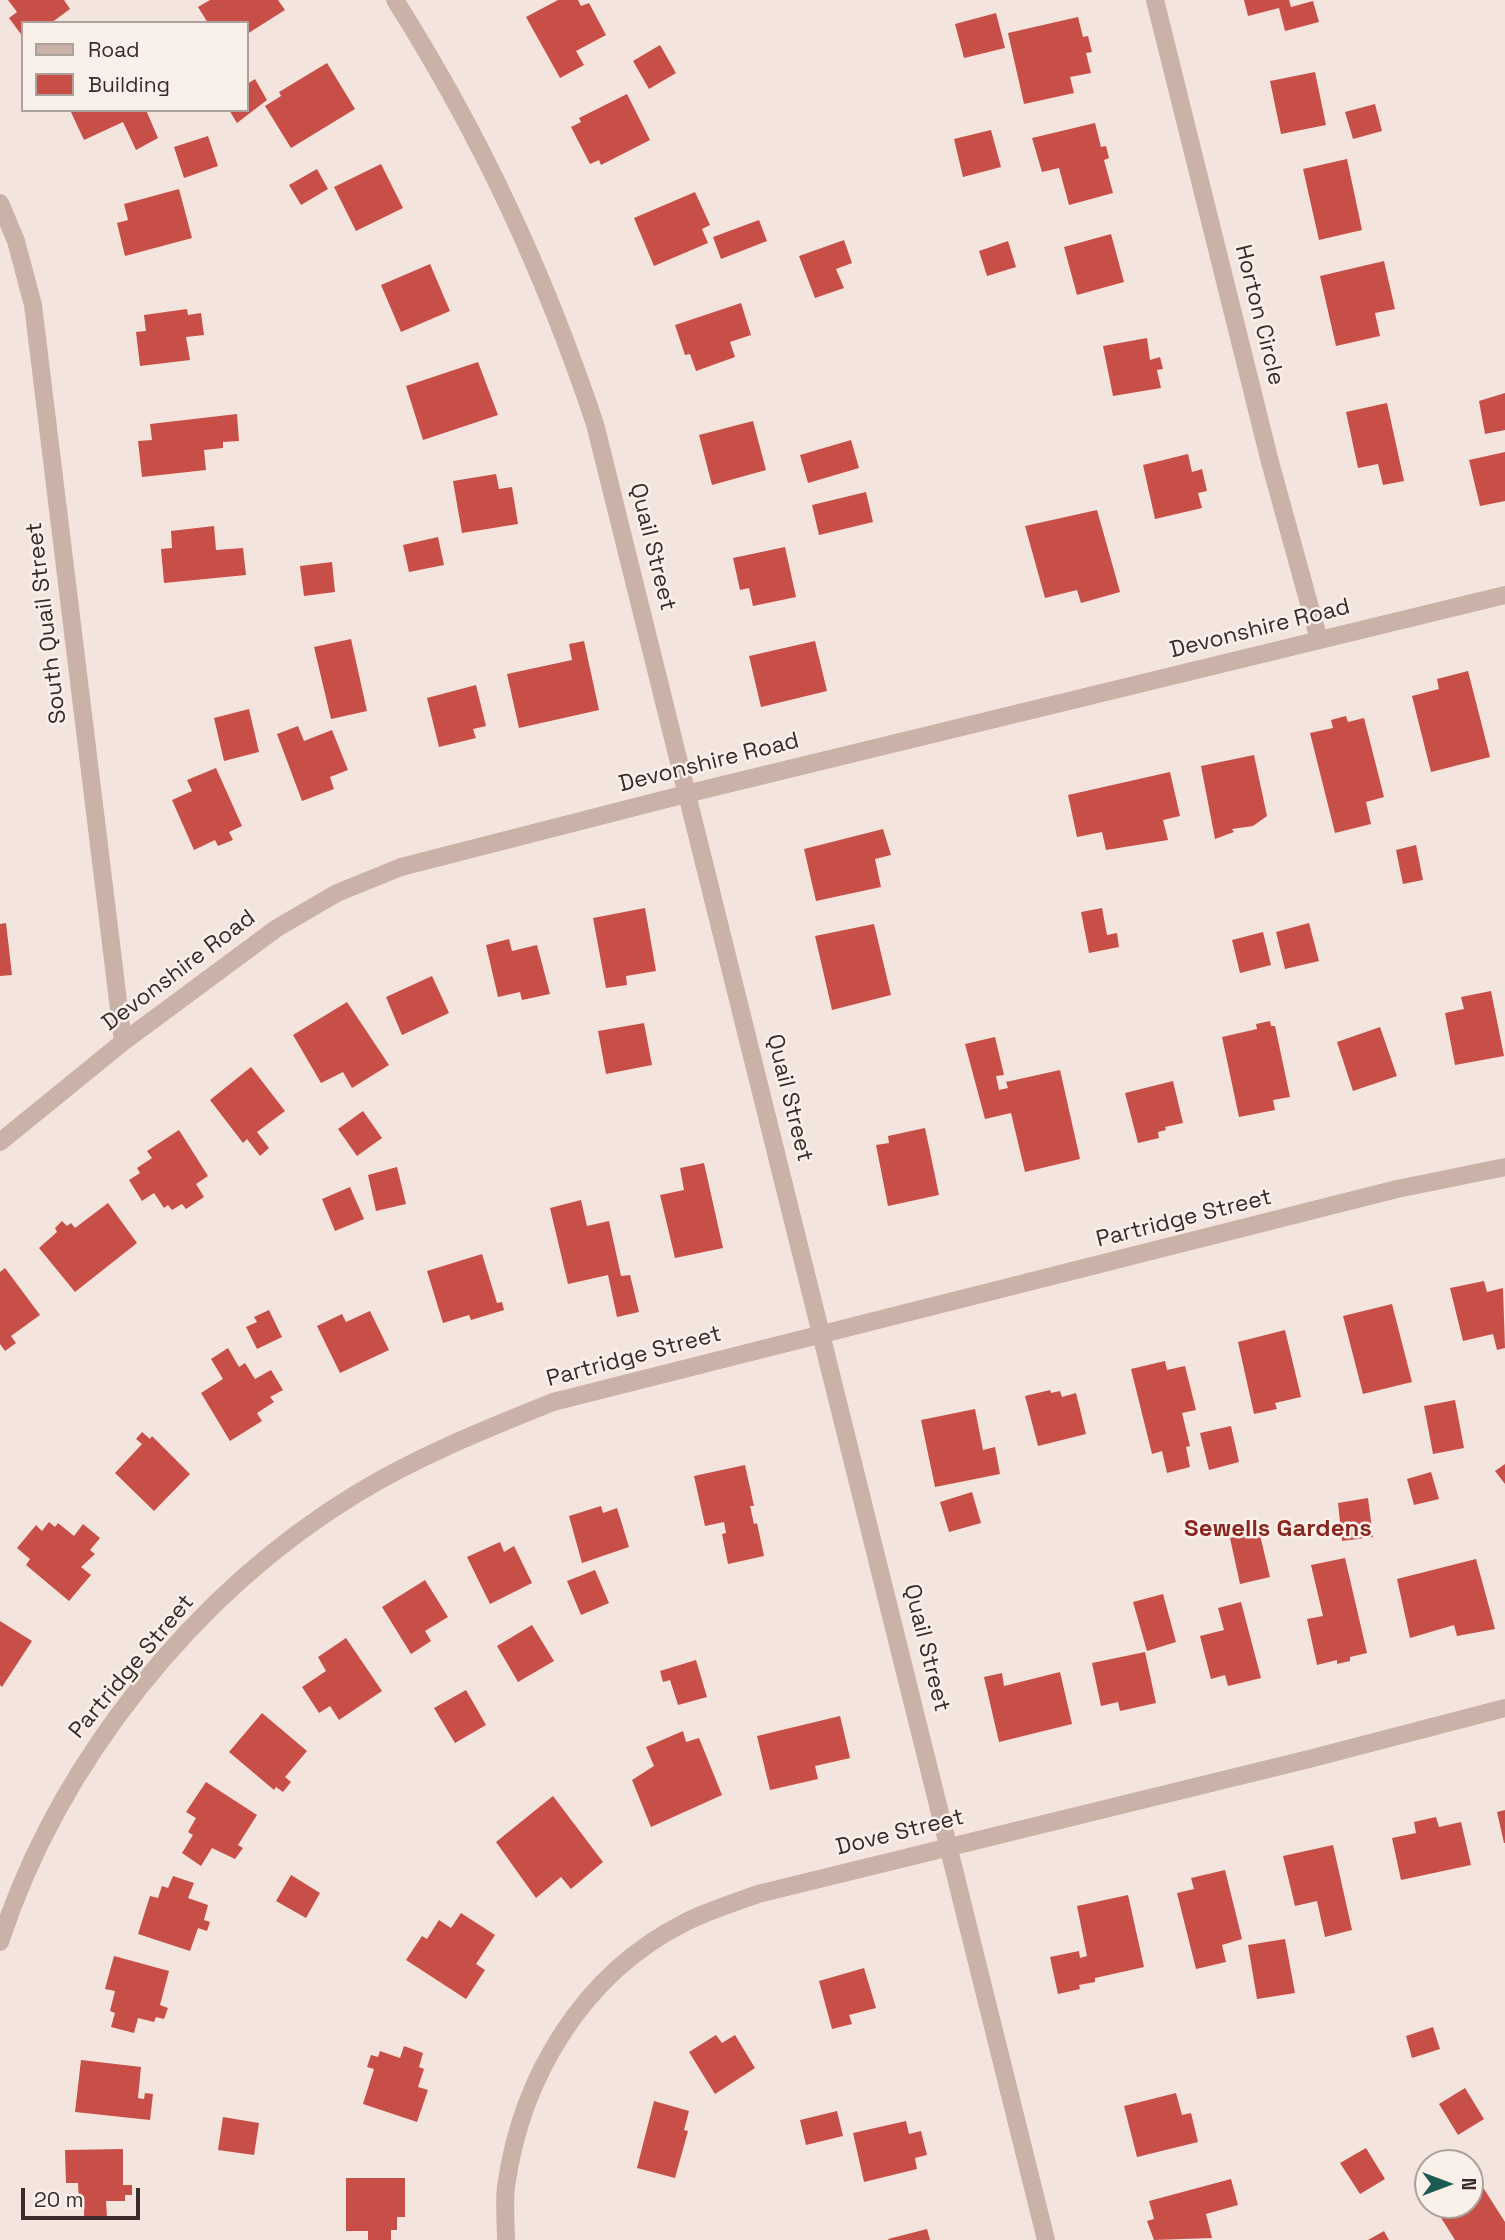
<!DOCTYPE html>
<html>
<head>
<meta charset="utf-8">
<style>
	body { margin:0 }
	#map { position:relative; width:1505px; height:2240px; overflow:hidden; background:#f3e5dd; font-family:"Space Grotesk",sans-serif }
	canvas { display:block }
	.legend { position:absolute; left:21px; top:21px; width:228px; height:91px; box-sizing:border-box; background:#faf0ea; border:2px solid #aca19d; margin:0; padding:9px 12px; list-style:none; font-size:21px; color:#382b29 }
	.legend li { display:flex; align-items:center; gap:14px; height:35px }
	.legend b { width:35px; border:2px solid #aca19d }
	.north { position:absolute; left:1414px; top:2149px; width:70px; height:70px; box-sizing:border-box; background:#faf0ea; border:2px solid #aca19d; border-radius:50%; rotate:90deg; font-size:19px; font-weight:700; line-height:28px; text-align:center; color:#382b29 }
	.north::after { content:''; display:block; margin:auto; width:24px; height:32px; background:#1e5a54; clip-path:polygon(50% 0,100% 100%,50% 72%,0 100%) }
	.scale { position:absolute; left:21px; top:2188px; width:119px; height:32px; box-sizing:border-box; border:4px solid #382b29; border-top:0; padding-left:9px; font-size:21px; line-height:24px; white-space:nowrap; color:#382b29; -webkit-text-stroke:5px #faf0ea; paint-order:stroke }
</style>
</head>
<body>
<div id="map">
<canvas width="1505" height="2240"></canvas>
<ul class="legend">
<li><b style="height:9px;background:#cbb2a9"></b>Road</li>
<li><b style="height:19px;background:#c74f47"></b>Building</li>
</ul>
<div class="north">N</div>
<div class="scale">20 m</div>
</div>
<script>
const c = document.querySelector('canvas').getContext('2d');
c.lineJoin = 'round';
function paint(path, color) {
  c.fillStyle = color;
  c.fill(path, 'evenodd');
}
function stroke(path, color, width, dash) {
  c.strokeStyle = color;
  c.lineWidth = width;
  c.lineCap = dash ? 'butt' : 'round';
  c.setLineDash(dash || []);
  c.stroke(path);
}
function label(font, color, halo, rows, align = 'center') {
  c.font = font + ' "Space Grotesk",sans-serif';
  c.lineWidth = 5;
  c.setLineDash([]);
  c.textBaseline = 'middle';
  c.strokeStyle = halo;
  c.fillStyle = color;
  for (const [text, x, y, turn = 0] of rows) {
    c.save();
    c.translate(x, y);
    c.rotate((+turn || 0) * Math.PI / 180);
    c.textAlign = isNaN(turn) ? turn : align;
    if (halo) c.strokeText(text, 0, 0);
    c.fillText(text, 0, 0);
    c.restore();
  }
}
const building = new Path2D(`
	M8 0H64L70 9 51 23H23V37L9 18 17 12Z
	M210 0H278L285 10 247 34V23H208L198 7Z
	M558 0H578L581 6 589 3 606 35 576 51 584 65 560 78 526 17Z
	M1244 0H1289L1291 7 1313 1 1319 22 1285 31 1279 8 1248 16Z
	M996 13 1005 48 964 58 955 24Z
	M1078 17 1083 37 1088 36 1092 52 1086 53 1091 73 1070 77 1074 93 1024 104 1008 33Z
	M660 45 676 73 649 89 633 61Z
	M327 63 355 109 291 148 265 106 281 96 279 92Z
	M1315 72 1326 125 1281 134 1270 81Z
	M255 79 267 100 237 123 229 110H247V84Z
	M627 94 650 140 601 165 599 160 590 164 571 127 581 122 579 118Z
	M1375 104 1382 131 1353 139 1345 112Z
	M70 110H146L158 138 136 150 123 122 84 140Z
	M1095 123 1101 147 1106 146 1109 158 1104 160 1113 193 1069 205 1059 168 1042 172 1032 138Z
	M991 130 1001 167 963 177 954 139Z
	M208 136 218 166 184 178 174 147Z
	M1347 159 1362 230 1319 240 1303 169Z
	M381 164 403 208 356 231 334 187Z
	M317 169 328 189 301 205 289 185Z
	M179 189 192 238 125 256 117 223 128 220 124 204Z
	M695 192 710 225 702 229 708 243 654 266 634 218Z
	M759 220 767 241 721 259 713 237Z
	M1111 234 1124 282 1077 295 1064 247Z
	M844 240 852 263 836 269 844 288 815 298 799 256Z
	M1008 241 1016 267 987 276 979 251Z
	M1384 261 1395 309 1375 313 1380 336 1336 346 1320 276Z
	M430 264 450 311 401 332 381 285Z
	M741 303 751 335 730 342 735 357 696 371 690 354 685 355 675 325Z
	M187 309 188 315 201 313 204 335 186 337 190 360 140 366 136 332 146 331 144 315Z
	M1147 338 1150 360 1160 357 1163 369 1157 370 1161 388 1113 396 1103 346Z
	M478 362 498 415 423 440 406 386Z
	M1505 393V430L1485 434 1479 401Z
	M1387 403 1404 481 1383 485 1378 464 1358 468 1346 412Z
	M237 414 239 441 223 442V448L204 450 206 470 142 477 138 441 152 440 150 424Z
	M753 421 766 470 712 485 699 435Z
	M851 440 859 468 808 483 800 455Z
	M1505 452V501L1480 506 1469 460Z
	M1188 454 1192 472 1202 469 1207 491 1198 493 1202 508 1155 519 1143 465Z
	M496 474 499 489 512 487 518 524 462 533 453 481Z
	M866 492 873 522 819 535 812 505Z
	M1097 510 1120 592 1081 603 1077 590 1045 598 1025 526Z
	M214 526 216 550 243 548 246 575 164 583 161 549 172 548 171 531Z
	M438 537 444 565 409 572 403 545Z
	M785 547 796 597 753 606 749 588 740 590 733 558Z
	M332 562 335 592 304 596 300 566Z
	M351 639 367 711 331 719 314 647Z
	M584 641 599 710 519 728 507 674 572 660 569 644Z
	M815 641 827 691 761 707 749 656Z
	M1468 671 1490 757 1431 772 1412 696 1439 689 1437 679Z
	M476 685 486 726 473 729 476 738 439 747 427 698Z
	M249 709 259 752 224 761 214 718Z
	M1346 716 1348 722 1364 718 1384 797 1366 802 1371 824 1335 833 1310 733 1333 728 1331 720Z
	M298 726 304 741 332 730 348 770 330 777 334 789 302 801 277 734Z
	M1254 755 1267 816 1253 826 1232 829 1234 832 1215 839 1201 766Z
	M216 768 242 826 229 832 233 840 218 846 215 840 194 850 172 800 192 791 187 780Z
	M1170 772 1180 816 1163 820 1168 840 1106 850 1102 832 1077 837 1068 795Z
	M883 829 891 855 875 859 881 887 816 901 804 849Z
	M1416 845 1423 880 1403 884 1396 850Z
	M645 908 656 971 626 976 627 985 606 988 593 918Z
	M1102 908 1107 935 1117 933 1119 947 1089 953 1081 912Z
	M6 923 12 975 0 976V924Z
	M1309 923 1319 961 1285 969 1276 932Z
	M874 924 891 995 832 1010 815 936Z
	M1263 932 1271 965 1240 973 1232 940Z
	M509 939 512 951 537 945 550 994 522 1000 520 992 498 997 486 945Z
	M432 976 449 1013 402 1035 386 997Z
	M1491 991 1504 1056 1455 1065 1445 1013 1464 1009 1461 997Z
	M347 1002 389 1065 352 1088 343 1072 321 1083 293 1035Z
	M1270 1021 1271 1026H1275L1290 1097 1273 1100 1275 1110 1239 1117 1222 1037 1257 1029 1256 1024Z
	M644 1023 652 1065 606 1074 598 1031Z
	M1380 1027 1397 1076 1353 1091 1337 1042Z
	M995 1037 1004 1075 996 1076 999 1090 1008 1088 1006 1082 1060 1070 1080 1159 1025 1172 1011 1113 985 1119 965 1044Z
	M251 1067 285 1111 257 1132 269 1148 260 1156 247 1139 243 1143 210 1100Z
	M1173 1081 1183 1123 1165 1127 1166 1130 1158 1132 1159 1138 1138 1143 1125 1093Z
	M363 1111 382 1138 357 1156 338 1129Z
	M925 1128 939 1195 888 1206 876 1145 889 1143 888 1136Z
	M179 1130 208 1176 196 1184 204 1197 186 1209 182 1204 172 1210 168 1205 164 1208 154 1193 142 1201 129 1180 140 1173 137 1168 152 1158 147 1151Z
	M704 1163 723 1248 675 1258 660 1195 684 1190 680 1168Z
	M397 1167 406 1204 376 1211 368 1175Z
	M350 1187 364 1219 335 1231 322 1199Z
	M581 1200 587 1226 609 1221 621 1276 630 1275 639 1312 617 1317 608 1275 568 1284 550 1208Z
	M108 1203 137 1243 75 1292 39 1248 57 1232 55 1228 62 1221 67 1226 71 1223 75 1228Z
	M482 1254 497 1303 502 1302 504 1310 471 1320 469 1315 443 1323 427 1271Z
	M5 1268 40 1315 11 1336 16 1343 5 1351 0 1344V1272Z
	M1484 1281 1487 1292 1503 1288 1505 1348 1497 1350 1493 1334 1463 1341 1450 1288Z
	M1392 1304 1412 1382 1363 1394 1343 1316Z
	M269 1310 282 1337 257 1349 246 1327 257 1322 254 1317Z
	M370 1311 389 1350 340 1373 317 1326 342 1314 346 1322Z
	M1285 1330 1301 1397 1275 1403 1277 1409 1254 1414 1238 1342Z
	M228 1348 239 1367 245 1363 255 1379 271 1370 283 1390 270 1397 274 1402 257 1413 262 1421 230 1441 201 1393 223 1379 211 1359Z
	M1165 1361 1167 1370 1185 1366 1196 1410 1182 1413 1190 1446 1186 1447 1190 1467 1167 1473 1162 1451 1152 1454 1131 1369Z
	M1050 1390 1051 1393 1060 1391 1062 1397 1076 1393 1086 1434 1038 1446 1025 1396Z
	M1455 1400 1464 1448 1433 1454 1424 1406Z
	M975 1409 983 1450 995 1447 1000 1474 935 1487 921 1420Z
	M1231 1426 1239 1462 1209 1470 1200 1433Z
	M142 1432 150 1439 152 1436 190 1474 154 1511 115 1473 142 1444 136 1439Z
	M1505 1464V1484L1495 1471Z
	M745 1465 754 1506H750L754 1524 757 1523 764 1556 728 1564 722 1534 726 1533 724 1522 705 1526 694 1476Z
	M1431 1472 1439 1499 1414 1505 1407 1479Z
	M972 1492 981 1523 949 1532 940 1502Z
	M1368 1498 1373 1537 1342 1541 1338 1503Z
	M601 1506 603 1513 617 1508 629 1547 582 1563 569 1516Z
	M49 1522 55 1527 58 1523 74 1536 83 1524 100 1538 90 1550 95 1554 81 1567 91 1575 69 1601 26 1565 30 1559 17 1548 36 1525 42 1531Z
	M1259 1531 1270 1577 1240 1584 1230 1538Z
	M500 1542 504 1552 514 1546 532 1583 490 1604 467 1557Z
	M1345 1558 1367 1653 1350 1657V1661L1337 1664V1660L1317 1665 1307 1619 1323 1616 1311 1565Z
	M1476 1559 1495 1629 1457 1636 1454 1625 1410 1638 1397 1579Z
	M595 1570 609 1603 581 1615 567 1581Z
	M425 1580 448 1617 425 1631 431 1641 411 1654 382 1607Z
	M1163 1594 1176 1642 1147 1651 1133 1602Z
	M1241 1602 1261 1678 1228 1686 1225 1675 1211 1679 1200 1636 1224 1630 1218 1608Z
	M0 1621 32 1641 2 1687 0 1685Z
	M532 1625 554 1661 518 1682 497 1646Z
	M346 1638 382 1691 339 1720 330 1706 319 1713 302 1687 326 1671 318 1657Z
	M1145 1652 1156 1703 1120 1711 1118 1702 1101 1706 1092 1663Z
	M696 1660 707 1697 678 1705 670 1680 663 1682 660 1671Z
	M1060 1672 1072 1724 999 1742 984 1677 1002 1673 1004 1686Z
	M466 1690 486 1725 455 1743 434 1708Z
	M262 1713 307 1751 285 1777 291 1782 283 1792 276 1787 274 1790 229 1752Z
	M840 1716 850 1758 815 1766 818 1779 770 1790 757 1736Z
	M683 1731 686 1742 699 1738 722 1795 651 1827 632 1780 654 1766 646 1747Z
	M206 1782 257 1815 238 1845 243 1848 235 1859 212 1848 201 1866 182 1853 193 1835 188 1832 196 1818 186 1812Z
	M553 1796 603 1862 571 1889 561 1877 536 1898 496 1842Z
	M1505 1810V1843H1504L1497 1812Z
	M1436 1817 1439 1827 1461 1822 1471 1865 1401 1880 1392 1838 1416 1833 1414 1822Z
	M1333 1845 1352 1930 1325 1937 1317 1901 1295 1906 1283 1856Z
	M1225 1870 1242 1939 1222 1945 1226 1962 1196 1969 1177 1893 1194 1889 1191 1878Z
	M291 1875 320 1893 306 1918 276 1901Z
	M173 1876 194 1883 188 1898 208 1905 204 1920 210 1922 207 1931 198 1928 190 1951 138 1934 150 1896 158 1898 162 1886 168 1888Z
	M1128 1895 1144 1967 1095 1978V1982L1079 1985 1080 1989 1058 1994 1050 1957 1079 1951 1080 1958 1087 1956 1077 1906Z
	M461 1913 495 1935 476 1964 485 1970 466 1999 406 1960 422 1936 427 1939 439 1920 451 1928Z
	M1285 1939 1295 1993 1257 1999 1248 1945Z
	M114 1956 169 1971 160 2005 168 2008 164 2019 156 2017 154 2022 138 2018 134 2033 111 2027 115 2013 110 2011 115 1991 105 1989Z
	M864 1968 876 2008 849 2015 852 2024 832 2029 819 1981Z
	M1433 2027 1440 2049 1412 2058 1406 2036Z
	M716 2035 722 2043 735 2035 755 2068 715 2094 689 2052Z
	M404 2046 423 2053 419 2067 424 2069 418 2087 428 2090 417 2122 363 2104 374 2069 367 2067 371 2055 378 2057 380 2051 400 2058Z
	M81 2060 141 2067 138 2098 144 2099 145 2093 153 2094 150 2120 75 2112Z
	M1465 2088 1484 2119 1458 2135 1439 2104Z
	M1176 2093 1182 2115 1191 2113 1198 2142 1137 2157 1124 2106Z
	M654 2101 689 2111 684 2130 688 2131 675 2178 637 2168Z
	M837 2111 843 2136 806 2145 800 2120Z
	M223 2117 259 2123 254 2155 218 2150Z
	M906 2121 909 2134 921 2131 927 2155 915 2158 917 2169 864 2182 853 2133Z
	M1366 2148 1385 2179 1360 2194 1340 2163Z
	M123 2149V2185H132V2195H125V2201H106L107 2217H84V2202H79L78 2183H66L65 2150Z
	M1470 2167 1505 2222V2240H1455L1433 2205H1470Z
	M346 2178H405V2217H397V2230H391V2240H368V2231H346Z
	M1231 2179 1238 2205 1206 2214 1212 2238 1154 2240 1147 2221 1154 2219 1149 2201Z
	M927 2229 930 2240H889L888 2239Z
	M1384 2231 1389 2240H1368Z`);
const street = new Path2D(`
	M395 0C481 136 544 272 595 424L1046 2240
	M1155 0 1270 462 1319 640
	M0 203 16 241 33 305 123 1042
	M0 1142 123 1042 277 928 337 893 401 867 686 794 1505 595
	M0 1942C59 1762 194 1593 356 1494 418 1456 486 1429 553 1402L1397 1189 1505 1167
	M506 2240C506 2223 504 2204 506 2187 521 2077 583 1974 684 1923 707 1911 734 1903 758 1894L1309 1759 1505 1708`);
const streetNames = [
	["Horton Circle",1259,315,76],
	["Quail Street",652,547,76],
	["South Quail Street",47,623,-97],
	["Devonshire Road",1260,629,-14],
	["Devonshire Road",709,763,-14],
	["Devonshire Road",179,971,-37],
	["Quail Street",789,1098,76],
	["Partridge Street",1184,1219,-14],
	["Partridge Street",634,1357,-15],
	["Quail Street",926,1648,76],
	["Partridge Street",132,1667,-50],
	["Dove Street",900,1833,-14]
];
const neighbourhoodNames = [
	["Sewells Gardens",1278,1529]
];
paint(building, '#c74f47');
stroke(street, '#cbb2a9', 18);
label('23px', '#382b29', '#faf0ea', streetNames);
label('bold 24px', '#882721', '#faf0ea', neighbourhoodNames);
</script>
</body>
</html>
